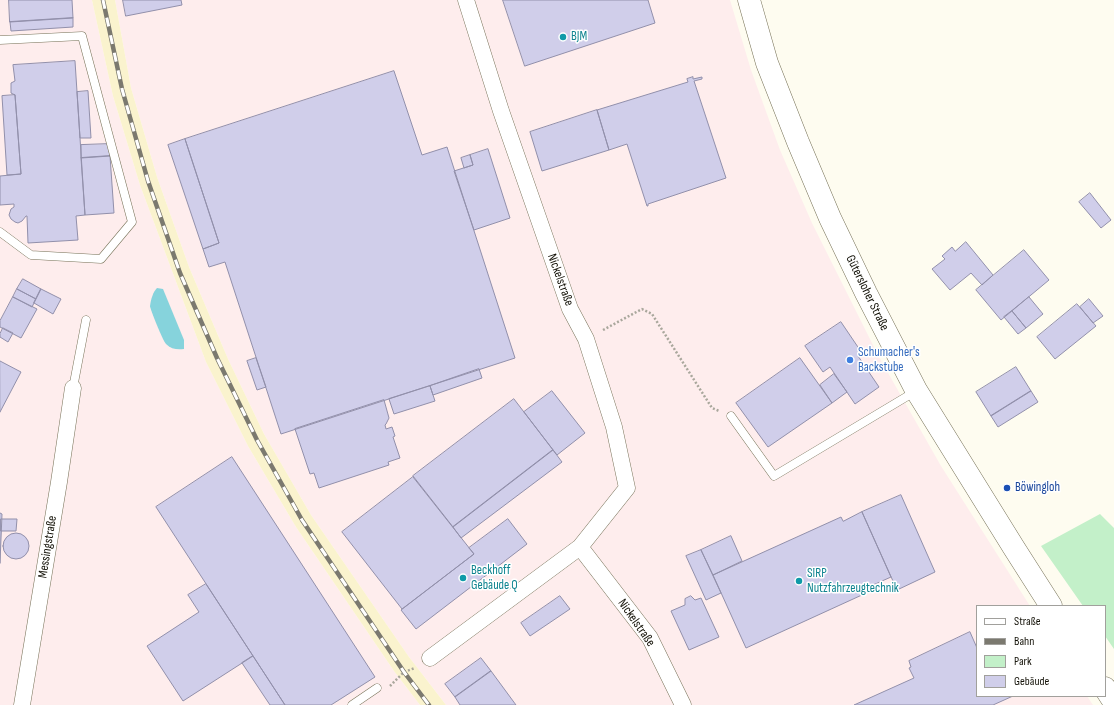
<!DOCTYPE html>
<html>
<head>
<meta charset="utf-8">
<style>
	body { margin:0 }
	#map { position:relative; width:1114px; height:705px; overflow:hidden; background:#fefcf0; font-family:"Sofia Sans Condensed",sans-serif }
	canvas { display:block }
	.legend { position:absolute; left:976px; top:605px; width:130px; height:92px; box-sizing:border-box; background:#fff; border:1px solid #a1a09c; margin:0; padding:5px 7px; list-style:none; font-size:12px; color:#141208 }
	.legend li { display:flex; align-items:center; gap:8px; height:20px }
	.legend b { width:20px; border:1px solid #a1a09c }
</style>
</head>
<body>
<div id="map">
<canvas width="1114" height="705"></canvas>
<ul class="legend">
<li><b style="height:5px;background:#fff"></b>Straße</li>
<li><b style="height:5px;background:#7b796f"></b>Bahn</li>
<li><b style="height:11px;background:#c3f0c9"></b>Park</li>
<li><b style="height:11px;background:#d0ceea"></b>Gebäude</li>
</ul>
</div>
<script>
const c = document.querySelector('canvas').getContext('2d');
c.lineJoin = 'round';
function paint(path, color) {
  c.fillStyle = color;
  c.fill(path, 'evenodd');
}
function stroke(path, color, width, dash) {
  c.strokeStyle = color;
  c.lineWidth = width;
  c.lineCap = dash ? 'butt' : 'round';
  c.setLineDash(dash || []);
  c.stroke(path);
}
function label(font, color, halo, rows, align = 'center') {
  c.font = font + ' "Sofia Sans Condensed",sans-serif';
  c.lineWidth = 3;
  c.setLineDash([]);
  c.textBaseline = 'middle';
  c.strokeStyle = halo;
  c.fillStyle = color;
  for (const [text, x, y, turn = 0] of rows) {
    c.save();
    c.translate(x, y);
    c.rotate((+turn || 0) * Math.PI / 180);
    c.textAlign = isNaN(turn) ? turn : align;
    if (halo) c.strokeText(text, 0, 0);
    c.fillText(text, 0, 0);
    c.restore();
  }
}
const industrial = new Path2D(`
	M0 0H92L113 96 140 185 206 362 248 446 296 527 394 671 420 705H0Z
	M115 0H730L751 70 780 150 812 223 879 357 941 466 1030 606H977V696H1087L1093 705H446L409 657 311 515 264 434 228 359 189 267 157 177 131 88Z`);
const built = new Path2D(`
	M92 0H115L131 88 157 177 189 267 228 359 264 434 311 515 409 657 446 705H420L394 671 296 527 248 446 206 362 140 185 113 96Z`);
const green = new Path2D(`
	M1100 514 1114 528V649L1105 636V606H1083L1041 546Z`);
const water = new Path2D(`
	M157 288 163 289 184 340V349C177 350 171 349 166 344 163 341 150 309 150 306 151 299 153 292 157 288Z`);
const building = new Path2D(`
	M9 0H72L73 18 10 22Z
	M123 0H181L182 5 126 16Z
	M503 0H648L655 23 525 66Z
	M73 18V27L11 31 10 22Z
	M75 61 85 215 76 216 78 240 28 243 27 216H26L22 221 18 223 15 222 11 219 9 215 11 209 14 207V204L0 205V176L21 174 15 95 11 93V83L15 81 13 65Z
	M394 71 422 155 447 147 515 358 281 434 225 262 209 267 203 249 219 243 185 139Z
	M693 77V79L702 77V79L694 81 726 178 648 204V206H647L627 144 609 150 597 110 688 82 687 79Z
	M88 91 91 138H80L77 92Z
	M15 95 21 174 7 175 2 96Z
	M597 110 609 150 542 171 530 132Z
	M185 139 219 243 203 249 168 145Z
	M109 144 110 156 81 158V145Z
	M488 149 510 218 474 230 454 171 473 165 470 155Z
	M470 155 473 165 464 168 461 158Z
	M110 156 114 213 85 215 81 158Z
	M1090 193 1111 220 1101 228 1079 202Z
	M966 242 993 275 982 285 971 273 950 290 932 269 945 259 942 256 952 247 955 251Z
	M1024 250 1049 280 1001 320 976 290Z
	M23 279 41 289 36 299 17 289Z
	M17 289 36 299 32 307 13 297Z
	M41 289 61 299 53 314 34 303Z
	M13 297 37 309 21 338 0 327V321Z
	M1029 297 1043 314 1026 328 1012 311Z
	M1089 299 1103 316 1093 323 1080 307Z
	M1077 304 1096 326 1055 359 1037 337Z
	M1012 311 1026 328 1018 334 1004 317Z
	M841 322 862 353 858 356 879 387 855 404 830 367 823 372 805 346Z
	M3 328 13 333 8 342 0 337V334Z
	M256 358 266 387 257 390 247 361Z
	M800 358 832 403 768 447 736 403Z
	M0 361 21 372 0 412Z
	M1016 367 1031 391 991 416 976 392Z
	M479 369 482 378 433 395 430 386Z
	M834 374 847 392 832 403 820 385Z
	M430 386 435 401 394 414 389 399Z
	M552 391 585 433 557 455 524 412Z
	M1031 391 1038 402 998 427 991 416Z
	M514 399 553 450 453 527 413 476Z
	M384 400 389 418 386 424 385 425 386 429 392 427 395 436 393 437 400 458 388 462 389 465 319 488 314 473 310 474 295 429Z
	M553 450 562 462 461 538 453 527Z
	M232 457 375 677 331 705H285L156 507Z
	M413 477 474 554 402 609 342 532Z
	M901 495 935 572 897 590 862 512Z
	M862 512 891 577 873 585 875 589 746 648 713 575 841 517 843 521Z
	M0 513 2 514 0 563Z
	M1 519H17L16 531H1Z
	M508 519 527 544 416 629 401 610 474 554 469 548Z
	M3 546a13 13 0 1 1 26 0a13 13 0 1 1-26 0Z
	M731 536 742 561 713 575 701 550Z
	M701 550 721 593 706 600 686 556Z
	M206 584 253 656 183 701 147 646 199 612 188 595Z
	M560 596 570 609 530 636 521 623Z
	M691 596 695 600 701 598 719 637 689 650 671 611 685 605V599Z
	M970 632 977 648V696H1013L993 705H854L914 678 909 668 911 667 909 661Z
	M253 656 285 705H270L242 663Z
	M481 658 491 671 455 697 445 684Z
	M491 671 516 705H460L455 697Z`);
const path = new Path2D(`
	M603 330 642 309 652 314 712 408 719 411
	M390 686 404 672 415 668`);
const service = new Path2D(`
	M0 40 82 36 132 222 101 259 31 255 0 232
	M73 388 86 320
	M731 416 774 476 916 391
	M352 705 377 688`);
const minor = new Path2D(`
	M580 547 650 638 683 705
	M430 658 580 547 627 488 614 427 586 339 570 309 501 111 466 0
	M22 705 59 482 73 388`);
const secondary = new Path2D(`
	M749 0 767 63 798 142 830 218 866 293 916 390 1014 548 1051 606
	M1105 688 1114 702`);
const rail = new Path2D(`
	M103 0 122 89 148 181 180 273 217 358 257 440 302 520 404 672 429 705`);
const markers = [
	[563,37,4,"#0f9aa8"],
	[850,360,4,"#3f7fe0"],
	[1007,488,4,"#1a4fb4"],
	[463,578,4,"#0f9aa8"],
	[799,581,4,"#0f9aa8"]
];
const cultureNames = [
	["BJM",571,37],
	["Beckhoff",471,571],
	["Gebäude Q",471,586],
	["SIRP",807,574],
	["Nutzfahrzeugtechnik",807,589]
];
const streetNames = [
	["Nickelstraße",560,280,70],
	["Gütersloher Straße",867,293,64],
	["Messingstraße",48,547,-81],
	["Nickelstraße",636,623,55]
];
const shopNames = [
	["Schumacher's",858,353],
	["Backstube",858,368]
];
const transitNames = [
	["Böwingloh",1015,488]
];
paint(industrial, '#feeded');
paint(built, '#faf3ce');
paint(green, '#c3f0c9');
paint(water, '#86d3dc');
paint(building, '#d0ceea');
stroke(building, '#9290ab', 1);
stroke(service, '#777258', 9);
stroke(minor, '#777258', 17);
stroke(secondary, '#777258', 23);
stroke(path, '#a9a79c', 2.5, [2, 2]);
stroke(service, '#fff', 8);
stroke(minor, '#fff', 16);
stroke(secondary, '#fff', 22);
stroke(rail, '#7b796f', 4.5);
stroke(rail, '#fff', 3, [9]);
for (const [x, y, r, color] of markers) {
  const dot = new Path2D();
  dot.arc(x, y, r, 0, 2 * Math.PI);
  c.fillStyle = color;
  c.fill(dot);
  stroke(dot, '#fff', 1.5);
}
label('13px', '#0d838f', '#fff', cultureNames, 'left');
label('13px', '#141208', '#fff', streetNames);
label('13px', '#366cbe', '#fff', shopNames, 'left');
label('13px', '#164399', '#fff', transitNames, 'left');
</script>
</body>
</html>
